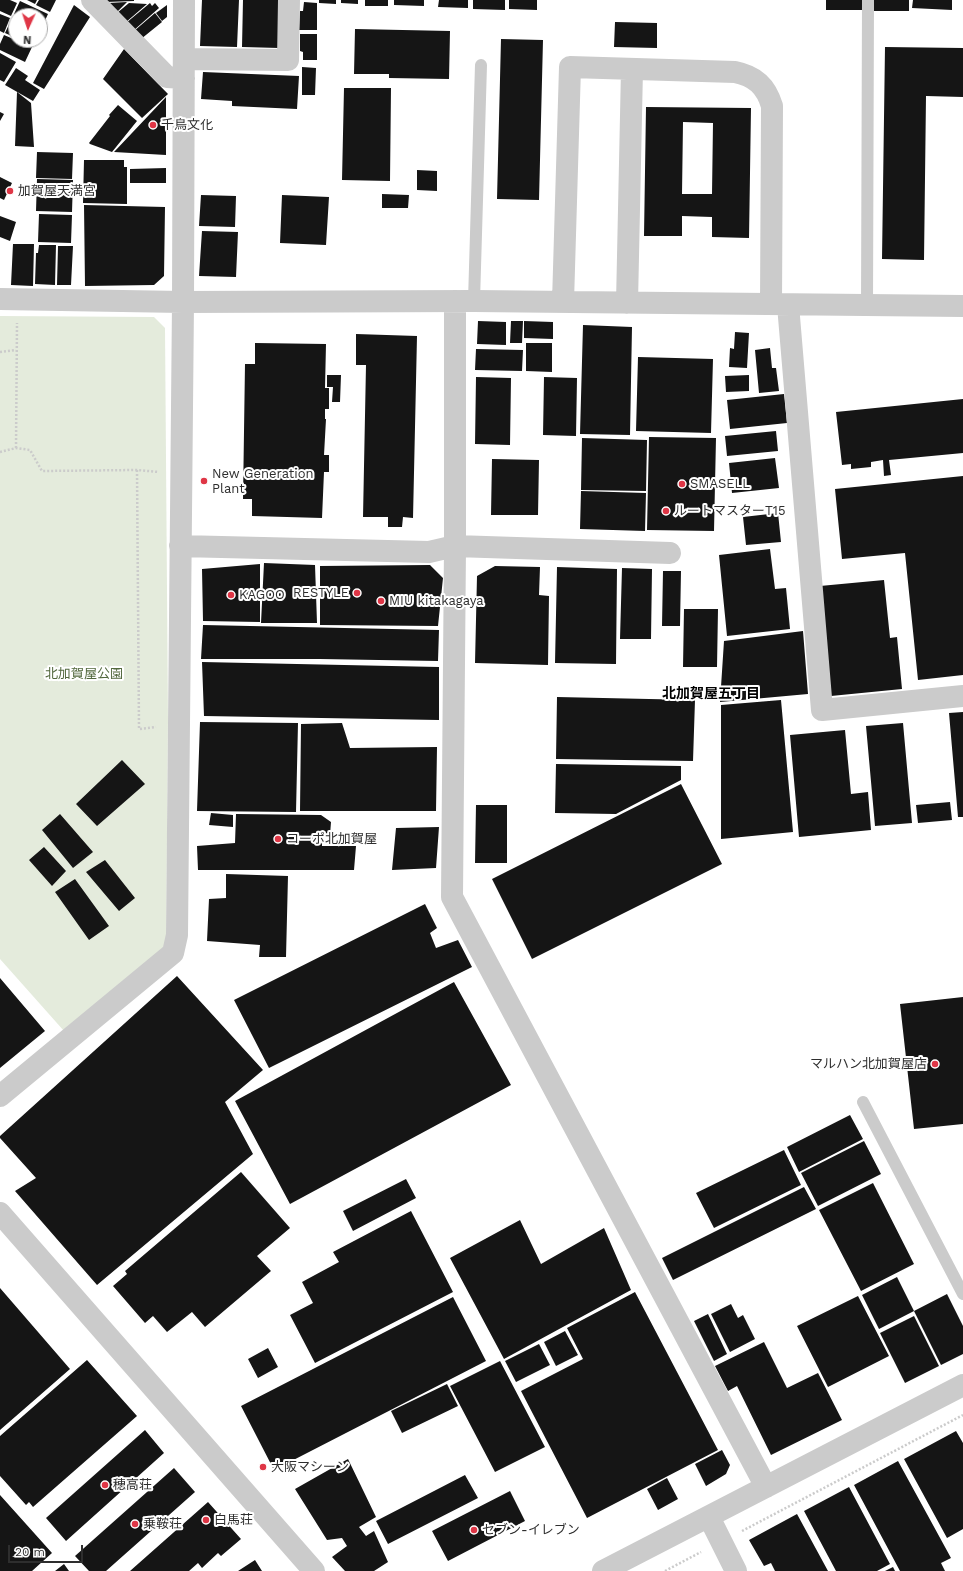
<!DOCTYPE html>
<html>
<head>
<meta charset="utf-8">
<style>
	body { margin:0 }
	#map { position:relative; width:963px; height:1571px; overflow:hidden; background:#fff; font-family:"Work Sans",sans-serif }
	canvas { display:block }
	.north { position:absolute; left:8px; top:8px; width:40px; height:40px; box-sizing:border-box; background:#fff; border:1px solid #ababab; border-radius:50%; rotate:183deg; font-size:11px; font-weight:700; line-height:16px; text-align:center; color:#2e2e2e }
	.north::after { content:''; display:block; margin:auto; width:14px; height:18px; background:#df3646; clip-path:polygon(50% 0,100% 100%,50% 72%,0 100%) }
	.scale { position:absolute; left:8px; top:1545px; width:75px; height:18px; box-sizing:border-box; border:2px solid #2e2e2e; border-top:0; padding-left:5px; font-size:12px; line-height:14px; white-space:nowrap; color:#2e2e2e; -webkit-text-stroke:3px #fff; paint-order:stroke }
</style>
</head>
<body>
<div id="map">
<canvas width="963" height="1571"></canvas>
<div class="north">N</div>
<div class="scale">20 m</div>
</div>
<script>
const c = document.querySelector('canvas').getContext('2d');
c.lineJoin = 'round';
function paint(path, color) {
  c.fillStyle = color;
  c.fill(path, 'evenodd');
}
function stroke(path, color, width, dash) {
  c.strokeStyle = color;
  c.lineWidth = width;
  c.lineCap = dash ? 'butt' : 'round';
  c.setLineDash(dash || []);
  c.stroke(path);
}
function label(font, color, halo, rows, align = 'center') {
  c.font = font + ' "Work Sans","Noto Sans JP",sans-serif';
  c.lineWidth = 4;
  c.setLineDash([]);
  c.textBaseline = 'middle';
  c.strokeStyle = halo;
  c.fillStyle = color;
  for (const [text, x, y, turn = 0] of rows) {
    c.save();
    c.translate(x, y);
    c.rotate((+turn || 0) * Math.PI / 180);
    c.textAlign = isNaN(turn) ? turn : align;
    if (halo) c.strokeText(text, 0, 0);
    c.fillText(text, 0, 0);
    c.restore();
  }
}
const green = new Path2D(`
	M0 316 154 317 165 328 168 720 166 950 64 1031 0 959Z`);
const building = new Path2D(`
	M0 0H10L17 3 11 16 0 11Z
	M27 0H37L35 4Z
	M39 0H56L50 12 36 5Z
	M102 0H134V1L106 2Z
	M202 0H239L237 47 200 46Z
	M243 0H280L279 48 242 47Z
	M319 0H336V4L319 3Z
	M341 0H358V4L341 3Z
	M365 0H388V6H365Z
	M394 0H424V6L394 5Z
	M439 0H468V8L438 7Z
	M473 0H505V10L473 9Z
	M509 0H537V10L509 9Z
	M826 0H862V10H826Z
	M874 0H909V11H874Z
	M913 0H952V10L912 8Z
	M20 1 48 14 42 27 40 26V16H18L14 14Z
	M127 2 116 13 108 3Z
	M304 2 317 3V30H299L300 11H303Z
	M129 3 147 4 125 23 117 13Z
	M150 3 152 6 155 3 159 8 133 31 126 23Z
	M74 5 90 17 44 89 33 83Z
	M167 5V17L162 21 156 13Z
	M155 13 162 22 141 39 134 31Z
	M0 14 10 18 4 33 0 31Z
	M13 16 16 17V38L5 33Z
	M615 22 657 23V48L614 47Z
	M355 29 450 31 449 79 389 78V74H354Z
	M300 34H317V60H303V52L300 51Z
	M4 35 32 47 25 62 0 50V44Z
	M501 39 543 40 539 200 497 199Z
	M21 40H34L32 45Z
	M885 47 963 48V97L926 96 924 260 882 259Z
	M124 49 168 94 142 118 103 79Z
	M0 53 16 62 4 82 0 80Z
	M302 67 316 68 315 95H302Z
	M16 68 28 76 25 80 40 90 33 101 5 85Z
	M203 72 299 76 297 109 232 106V101L201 99Z
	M344 88H391L390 181 342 180Z
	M17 92 31 103 34 147 15 146Z
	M166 97V155L114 152Z
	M118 105 137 121 112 152 90 144 89 143 110 116 109 115Z
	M646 107 751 108 749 238 712 237V217L682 216V236H644ZM683 122 713 123 712 194H682Z
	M0 112 4 114 0 121Z
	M37 152 73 153 72 179 36 178Z
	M84 160H124V167H127V204L83 203Z
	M166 168V183H130V169Z
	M417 170 437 171V191L417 190Z
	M0 177 12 183 4 200 0 198Z
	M37 179 73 180 72 212 36 211Z
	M382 194 409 195 408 208H382Z
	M201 195 236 196 235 227 199 226Z
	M282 195 329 197 326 245 280 243Z
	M84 205 165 207 164 276 154 285 85 286Z
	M39 214 72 215 71 243 38 242Z
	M0 216 16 222 10 241 0 237Z
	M202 231 238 232 236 277 199 276Z
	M13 244H34L33 286 11 285Z
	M39 245H56L55 285 35 284 36 253H38Z
	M58 246H73L71 285H57Z
	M478 321 506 322V345L477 344Z
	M511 321H523L522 343H510Z
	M524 321 553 322V339L524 338Z
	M583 325 632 327 630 435 580 434Z
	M735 332 749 333 747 368 729 367 730 348 734 349Z
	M356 334 417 336 413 518 403 517 402 527H388V517H363L366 365H356Z
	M255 343 326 344 325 388H329V409H325V419H326L324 455H329V472H324L322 518 252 516V499H243L245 364H255Z
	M526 343H552V372L526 371Z
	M770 348 772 368H776L779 391 759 393 755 350Z
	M476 349 523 350 522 371 475 370Z
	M638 357 713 359 711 433 636 431Z
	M327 375H341L340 402H332L333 387H327Z
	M749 375V391L726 392 725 376Z
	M476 377 511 378 510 445 475 444Z
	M544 377 577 378 576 436 543 435Z
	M784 394 787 423 730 429 727 400Z
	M963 399V453L889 460 891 475 884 476 883 460 871 462V467L851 469V464L842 465 836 412Z
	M776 431 778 451 727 456 725 436Z
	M649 437 716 438 714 531 647 530Z
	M582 438 647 440 646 491 581 490Z
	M775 458 779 488 732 493 729 463Z
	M492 459 539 460 538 515H491Z
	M963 476V675L918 680 905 553 842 559 835 489Z
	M581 491 646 493 645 531 580 529Z
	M778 513 781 542 746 545 743 517Z
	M770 549 775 589 786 588 790 629 727 636 719 555Z
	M264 563 315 565 317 623H261Z
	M260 564V622L203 621 202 569Z
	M430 565 443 578 438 626 320 625V566Z
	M495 566 540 567 539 595 549 596 548 665 475 663 477 576Z
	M557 567 617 569 616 664 555 663Z
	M622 568 652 569 651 639H620Z
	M663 571H681L680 626H662Z
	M884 580 890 638 897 637 902 689 831 696 820 586Z
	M684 609H718L717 667H683Z
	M203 625 439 630 438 661 320 659H201Z
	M803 631 808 694 720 702 724 641Z
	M202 662 439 667V720L204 716Z
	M557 697 695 700 693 761 556 759Z
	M781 700 793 832 721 839V705Z
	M963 712V817H958L949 713Z
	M200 722 298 723 296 812 197 811Z
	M342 723 350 748 437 747 436 811H300L301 724Z
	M903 723 912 823 875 826 866 726Z
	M845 730 851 794 868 792 871 830 799 837 790 735Z
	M122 760 145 784 97 826 76 804Z
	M556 764 681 766V780L616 814 555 813Z
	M681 784 722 864 532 959 492 879Z
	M950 802 952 820 918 823 916 805Z
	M476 805H507V863H475Z
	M211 813 233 815V827L209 825Z
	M60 814 93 852 73 868 42 830Z
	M236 814 321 815 331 822 330 835H322V846H356L354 870H198L197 846 235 843Z
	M439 827 436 868 392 870 396 828Z
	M44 847 66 871 52 886 29 860Z
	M105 860 135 898 119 911 86 872Z
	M226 874 288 876 286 957H259L260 945 207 941 209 899 226 898Z
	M75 879 109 926 89 940 55 892Z
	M425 904 437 928 430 933 436 948 458 940 472 967 269 1068 234 1000Z
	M177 976 263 1070 225 1102 253 1154 97 1285 15 1191 36 1178 0 1138V1136Z
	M0 978 45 1031 0 1068Z
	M454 982 511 1085 290 1204 235 1101Z
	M963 997V1124L914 1129 900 1004Z
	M850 1115 863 1139 799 1172 787 1147Z
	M864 1141 881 1174 818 1206 801 1173Z
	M784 1150 801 1185 714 1228 696 1193Z
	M241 1172 290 1228 257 1256 271 1271 205 1327 192 1312 167 1332 153 1316 145 1323 113 1286 127 1274 125 1271Z
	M406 1179 416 1198 353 1231 343 1211Z
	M873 1183 914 1264 861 1291 819 1210Z
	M804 1187 816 1209 673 1280 662 1258Z
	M411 1211 453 1292 315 1363 290 1315 313 1303 302 1282 339 1262 333 1252Z
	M520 1220 541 1264 604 1228 631 1290 504 1359 450 1258Z
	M897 1277 914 1311 879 1329 862 1295Z
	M0 1288 70 1369 0 1430Z
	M635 1292 718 1450 587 1518 521 1391 583 1359 567 1328Z
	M947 1294 963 1326V1354L941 1365 914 1311Z
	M858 1296 889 1356 828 1387 797 1326Z
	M453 1297 486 1361 274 1470 241 1406Z
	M731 1304 738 1318 743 1315 755 1339 730 1352 711 1314Z
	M708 1314 727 1354 714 1361 694 1321Z
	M914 1316 939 1366 905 1383 880 1333Z
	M565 1331 578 1355 556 1366 544 1342Z
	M764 1342 787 1388 818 1373 842 1420 771 1455 737 1386 728 1391 715 1366Z
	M539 1344 550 1365 516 1382 505 1361Z
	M268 1348 278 1367 258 1378 248 1359Z
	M87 1360 137 1416 33 1507 29 1502 26 1505 0 1476V1436Z
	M500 1361 545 1447 495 1472 450 1386Z
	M447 1384 458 1406 402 1433 391 1411Z
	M145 1430 164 1453 66 1541 46 1518Z
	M956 1431 963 1443V1529L947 1538 904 1459Z
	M722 1450 730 1465 726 1474 706 1486 695 1464Z
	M348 1459 376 1517 359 1527 366 1536 374 1531 388 1562 374 1571H345L332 1557 347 1546 342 1538 327 1540 295 1489Z
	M898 1461 951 1558 941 1563 945 1571H900L854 1485Z
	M174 1468 195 1492 106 1571H89L75 1556Z
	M465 1475 478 1498 388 1544 376 1521Z
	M667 1478 678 1499 658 1510 647 1489Z
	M849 1487 890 1564 877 1571H836L804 1511Z
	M510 1491 525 1521 448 1561 432 1531Z
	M0 1495 52 1553 32 1571H0Z
	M208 1502 241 1539 221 1556 218 1553 202 1568 198 1563 189 1571H130Z
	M797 1514 828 1571H775L771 1563 764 1566 749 1540Z
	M255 1560 262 1571H238Z
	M64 1564 69 1571H55Z
	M893 1567 895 1571H885Z`);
const path = new Path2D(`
	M0 352 16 350
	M16 448 17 323
	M0 452 16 448 30 450 42 471 137 470 159 472
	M137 470 139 729 156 727
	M742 1531 963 1415
	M665 1571 701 1552`);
const service = new Path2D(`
	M474 301 481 65
	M867 305 868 0
	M863 1102 963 1294`);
const minor = new Path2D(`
	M92 0 167 77 184 78
	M184 59 288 60 289 0
	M0 299 183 302 474 301 963 306
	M455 301V546L452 897 766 1487
	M563 302 570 67 735 72C755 76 766 86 772 106L771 304
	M627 303 632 69
	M788 305 822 710 963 696
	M180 546 429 552 455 546 670 553
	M0 1096 173 953 177 935 183 302 184 0
	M709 1517 736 1571
	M603 1571 963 1385`);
const tertiary = new Path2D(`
	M0 1213 314 1571`);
const markers = [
	[153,125,4,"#df3646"],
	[10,191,4,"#df3646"],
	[204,481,4,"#df3646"],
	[682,484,4,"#df3646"],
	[666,511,4,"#df3646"],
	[357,593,4,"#df3646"],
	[231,595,4,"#df3646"],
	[381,601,4,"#df3646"],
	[278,839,4,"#df3646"],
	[935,1064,4,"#df3646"],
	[263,1467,4,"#df3646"],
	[105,1485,4,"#df3646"],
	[206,1520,4,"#df3646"],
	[135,1524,4,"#df3646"],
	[474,1530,4,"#df3646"]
];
const poiNames = [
	["千鳥文化",161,125],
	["加賀屋天満宮",18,191],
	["New Generation",212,474],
	["Plant",212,489],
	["SMASELL",690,484],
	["ルートマスターT15",674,511],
	["RESTYLE",349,593,"right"],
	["KAGOO",239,595],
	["MIU kitakagaya",389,601],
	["コーポ北加賀屋",286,839],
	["マルハン北加賀屋店",927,1064,"right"],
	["大阪マシーン",271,1467],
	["穂高荘",113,1485],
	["白馬荘",214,1520],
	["乗鞍荘",143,1524],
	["セブン-イレブン",482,1530]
];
const parkNames = [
	["北加賀屋公園",84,674]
];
const neighbourhoodNames = [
	["北加賀屋五丁目",711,694]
];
paint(green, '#e4ebdc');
paint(building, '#151515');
stroke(path, '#cbcbcb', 2.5, [2, 2]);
stroke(service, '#cbcbcb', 12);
stroke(minor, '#cbcbcb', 22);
stroke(tertiary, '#cbcbcb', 22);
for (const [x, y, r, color] of markers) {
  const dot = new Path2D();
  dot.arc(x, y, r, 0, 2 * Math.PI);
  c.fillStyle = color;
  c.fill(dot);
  stroke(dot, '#fff', 1.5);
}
label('13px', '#2e2e2e', '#fff', poiNames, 'left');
label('13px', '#52683d', '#fff', parkNames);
label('bold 14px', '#000', '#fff', neighbourhoodNames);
</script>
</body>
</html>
